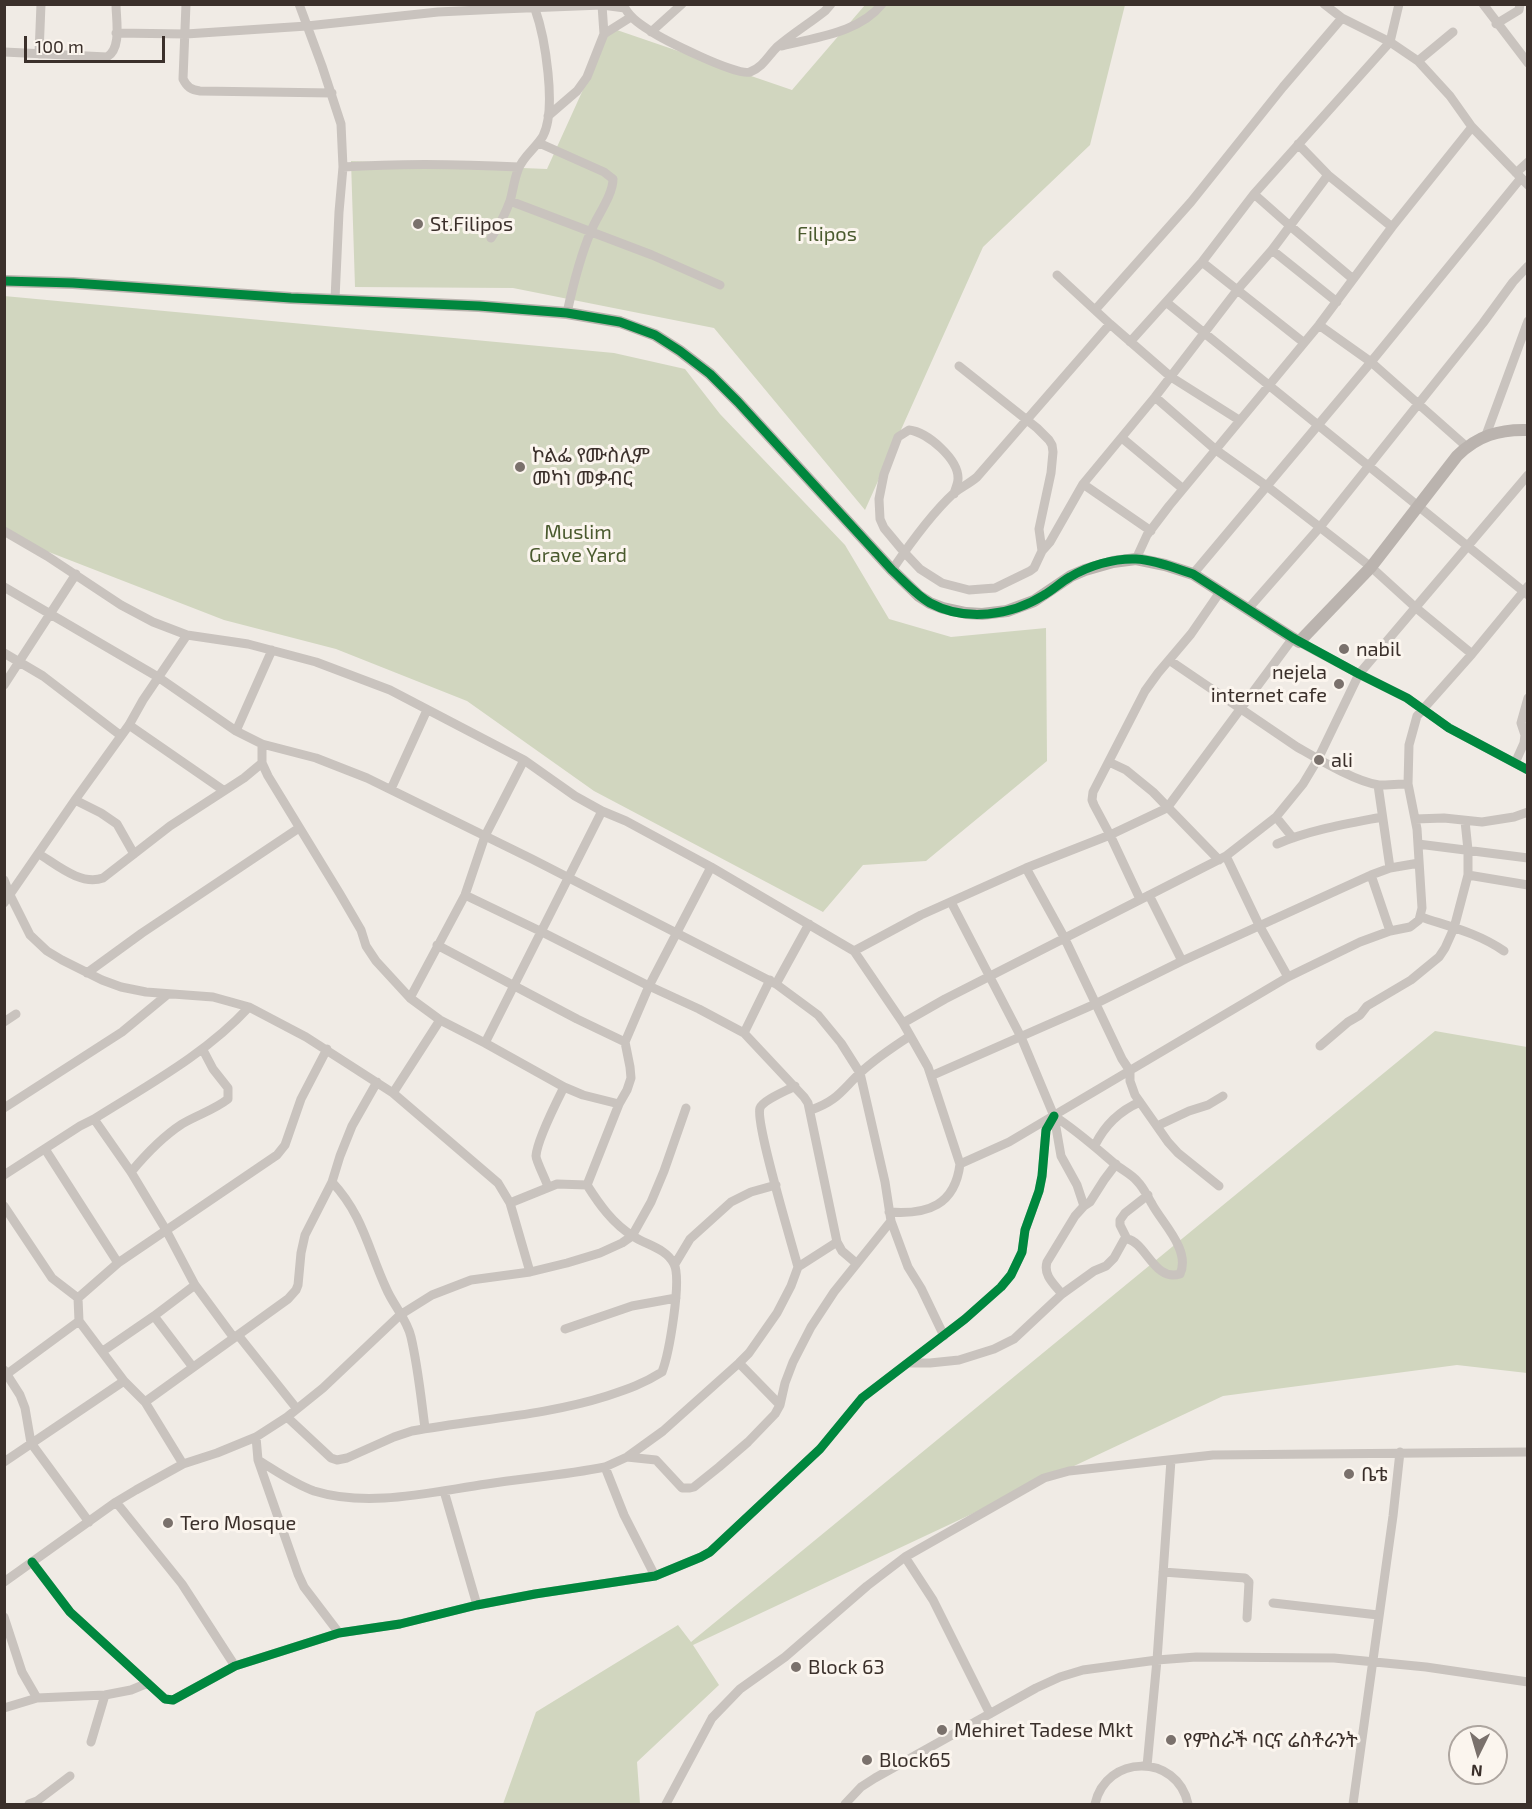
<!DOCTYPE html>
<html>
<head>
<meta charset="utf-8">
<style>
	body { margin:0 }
	#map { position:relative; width:1532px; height:1809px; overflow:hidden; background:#f0ebe5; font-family:"Exo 2",sans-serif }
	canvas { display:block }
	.frame { position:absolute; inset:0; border:6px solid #3b302b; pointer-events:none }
	.north { position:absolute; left:1448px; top:1725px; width:60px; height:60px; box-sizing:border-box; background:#fbf5ee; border:2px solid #aea6a0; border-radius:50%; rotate:185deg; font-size:16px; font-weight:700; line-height:24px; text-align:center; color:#3b302b }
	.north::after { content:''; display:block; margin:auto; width:21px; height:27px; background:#7a716c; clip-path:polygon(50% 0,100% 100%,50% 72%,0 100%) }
	.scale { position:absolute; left:24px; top:36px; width:141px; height:27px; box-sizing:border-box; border:3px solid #3b302b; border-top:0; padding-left:8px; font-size:18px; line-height:21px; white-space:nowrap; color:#3b302b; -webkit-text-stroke:4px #fbf5ee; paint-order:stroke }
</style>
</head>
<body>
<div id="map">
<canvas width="1532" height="1809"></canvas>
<div class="frame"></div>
<div class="north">N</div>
<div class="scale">100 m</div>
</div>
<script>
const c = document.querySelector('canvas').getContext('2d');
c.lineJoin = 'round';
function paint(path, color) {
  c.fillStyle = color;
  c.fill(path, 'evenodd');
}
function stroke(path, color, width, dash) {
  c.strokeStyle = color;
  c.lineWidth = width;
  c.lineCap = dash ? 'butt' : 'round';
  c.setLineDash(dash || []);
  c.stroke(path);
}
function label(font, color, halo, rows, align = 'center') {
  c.font = font + ' "Exo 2","Noto Sans Ethiopic",sans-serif';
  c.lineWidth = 6;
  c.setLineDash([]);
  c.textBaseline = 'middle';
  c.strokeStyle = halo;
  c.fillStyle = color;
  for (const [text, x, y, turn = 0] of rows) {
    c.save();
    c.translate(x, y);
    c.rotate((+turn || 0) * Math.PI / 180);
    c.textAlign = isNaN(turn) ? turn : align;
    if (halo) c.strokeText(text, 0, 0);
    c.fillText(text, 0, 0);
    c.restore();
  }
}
const green = new Path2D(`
	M865 5H1125L1090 145 983 247 865 510 714 328 513 288 355 287 351 161 547 169 611 28 792 90Z
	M4 296 614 353 685 369 720 414 845 545 889 619 951 637 1046 628 1047 761 926 861 863 865 823 912 594 791 467 701 336 649 224 620 5 535Z
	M1435 1031 1527 1047V1373L1457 1365 1223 1396 693 1645 719 1685 637 1762 640 1804H503L536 1712 678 1625 691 1642Z`);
const street = new Path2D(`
	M186 4 183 79C187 87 191 90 200 91L332 93
	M299 4 322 66 341 124 343 167 339 212 335 299
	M623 4C628 16 638 23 649 30 662 39 738 77 750 72 763 67 768 56 777 47 792 34 810 23 825 11L831 4
	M1324 4 1342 18 1390 42 1418 61 1450 96 1472 127 1528 185
	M1483 4 1528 63
	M1496 24 1519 10 1520 4
	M651 32 682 4
	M116 33 186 34 307 26 438 12 501 9 602 5 625 8
	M604 34 631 17
	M782 46C816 37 859 33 882 4
	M4 52 107 57C122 48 116 20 116 4
	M39 54 41 4
	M1418 61 1453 32
	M548 116 577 91 587 77 604 34 602 5
	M539 143 604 172 613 179C613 195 597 216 591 231 580 257 573 285 567 313
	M1298 144 1328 175 1392 227
	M343 167C402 163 460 164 519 167
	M1516 173 1528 162
	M1254 194 1289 225 1353 279
	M510 201 652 255 720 285
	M491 238C499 226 505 215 510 201 513 191 514 180 518 170 522 157 536 148 543 136 557 109 545 37 535 9
	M1272 250 1337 302
	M1202 262 1303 342
	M1057 275 1110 324 1171 377 1239 420
	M1166 302 1528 595
	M1095 310 1191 202 1283 87 1342 18
	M1319 325 1371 362 1467 447
	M1130 342 1202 262 1254 194 1390 42 1399 4
	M959 366 1037 428 1049 440 1052 445 1053 452 1051 473 1039 529 1042 551
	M1155 397 1216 450 1268 487 1371 567 1415 607 1472 654
	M1486 435 1528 321
	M1122 438 1182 488
	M1083 484 1151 531
	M954 494C955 489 958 484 958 479 959 460 928 432 909 430L898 437 884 474 879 499 880 519 884 528 904 552 920 569 942 583 969 590 995 588 1030 571 1034 568 1042 551 1050 542 1083 484 1155 397 1238 289 1272 250 1328 175
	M4 531 47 556 121 605 153 622 187 635 248 644 316 662 390 690 524 760 575 796 602 811 626 821 711 867 854 951 903 1023 928 1067 960 1164C955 1205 928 1215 889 1212
	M1136 559 1147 535 1169 506 1319 325 1392 227 1472 127
	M892 570C909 545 932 513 954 493 962 487 970 483 977 477L1110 324
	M1193 574 1371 362 1521 178
	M4 587 158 677 236 731 262 744 316 758 367 778 532 859 776 984 818 1015 841 1043 860 1073 885 1182 891 1221 908 1267 921 1288 944 1336
	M1248 609 1320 527 1483 323 1513 282 1528 266
	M1299 642 1359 674 1407 698 1449 728 1528 770
	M4 653 43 676 120 735
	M1169 660 1297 747C1318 759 1356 782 1379 785 1389 785 1399 784 1408 784
	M4 685 76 574
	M129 725 223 790
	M236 731 272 650
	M262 744V763L268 776 340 894 361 930 366 946 376 961 410 998 440 1020 485 1043 564 1087 583 1095 619 1104
	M1109 762 1126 770 1153 792 1219 860
	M1515 763 1524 743 1525 735 1521 723 1528 698
	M1378 785 1390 868
	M391 789 427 710
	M75 800 101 813 117 824 134 854
	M1276 817 1293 838
	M1415 819 1444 818 1482 822 1514 817 1528 812
	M1277 844C1310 830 1346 824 1382 817
	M1418 844 1528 858
	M39 854C57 865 81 886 103 878L170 826 244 778 262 763
	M1226 856 1259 925 1288 977
	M1026 868 1064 937 1122 1059 1130 1071V1081L1135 1095 1168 1142 1178 1153 1219 1186
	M1371 875 1390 868 1419 863
	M1468 875 1528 885
	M4 880 10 895 30 935 47 951 62 960 102 980 121 987 146 992 213 997 249 1007 306 1037 393 1093 498 1183 510 1203 530 1272
	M465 895 540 931 649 986 699 1009 744 1033 804 1097 808 1103 837 1242 842 1251 856 1263
	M1149 895 1182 961
	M1140 899 1110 835 1094 805 1092 800 1093 792 1145 691 1158 673 1191 634 1220 592
	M951 902 1021 1037 1054 1116 1061 1156 1077 1185 1084 1206
	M4 903 75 800 129 725 143 700 187 635
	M1421 917C1451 927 1478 933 1504 951
	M437 945 577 1019 625 1042
	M854 951 921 915 1026 868 1110 835 1167 808 1293 638
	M87 973 142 933 299 828
	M776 984 809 924
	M410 998 465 895 485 836 524 760
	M4 1022 16 1014
	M903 1023 945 999 1226 856 1276 817 1303 784 1318 759 1359 674 1528 475
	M744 1033 770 980
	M485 1043 602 811
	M1320 1046 1348 1022 1360 1015 1367 1006 1411 980 1439 957 1445 948 1454 928 1468 875V850L1465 821
	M931 1076 1095 1004 1182 961 1371 875 1390 931
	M795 1086C786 1091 763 1100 760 1108 755 1123 792 1244 798 1267
	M393 1093 440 1020
	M4 1108 122 1032 168 994
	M811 1110C837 1101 841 1091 860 1073 875 1059 893 1047 910 1036
	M1054 1116C1076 1130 1095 1147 1115 1164 1122 1170 1131 1174 1137 1181 1144 1188 1147 1196 1152 1204 1162 1223 1191 1250 1180 1274 1154 1282 1146 1242 1127 1239L1120 1225V1220L1125 1213 1148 1195
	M94 1119 131 1172 166 1230 195 1285 234 1338
	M1157 1126 1189 1111 1208 1105 1223 1096
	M1095 1145C1105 1125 1119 1111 1140 1102
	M45 1149 118 1263
	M960 1164 1009 1142 1288 977 1360 942 1390 931 1410 927 1419 920 1422 908 1417 829 1408 784 1409 745 1417 716 1472 654 1528 586
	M131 1172C146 1154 162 1137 182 1124 197 1115 214 1110 228 1099V1088L213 1069 203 1050
	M4 1175 80 1126 94 1119C148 1085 206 1054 249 1007
	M332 1182C363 1215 368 1249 386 1288 393 1305 407 1319 411 1337 418 1367 421 1398 425 1428
	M587 1185 619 1104 627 1090 631 1078 630 1067 625 1042 649 986 711 867
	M548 1187C546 1180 536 1161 536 1156 537 1140 556 1103 564 1087
	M510 1203 557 1184 587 1185
	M4 1206 52 1278 78 1298 79 1321 124 1381 145 1402 183 1464
	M675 1264 690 1239 731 1202 751 1192 776 1185
	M1062 1294C1054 1284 1043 1275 1047 1262L1075 1216 1084 1206 1090 1202 1104 1180 1116 1164
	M78 1298 118 1263 277 1155 285 1145 301 1099 327 1049
	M154 1316 192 1366
	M565 1329 632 1306 676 1298
	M238 1335 297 1409
	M103 1351 154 1316 195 1285
	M739 1363 780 1405
	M910 1363H930L959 1360 994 1349 1014 1339 1062 1294 1094 1271 1106 1266 1114 1258 1124 1240 1127 1239
	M4 1370 20 1395 25 1408 31 1443 89 1522
	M7 1374 79 1321
	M145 1402 288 1299 296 1290 298 1285 301 1253 305 1235 332 1182 340 1156 352 1126 377 1082
	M287 1417 331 1458 337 1460 347 1458 394 1437 412 1431C477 1419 544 1416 607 1396 628 1389 643 1384 662 1372 669 1354 682 1280 674 1264 666 1248 646 1245 633 1236 613 1224 599 1204 587 1185
	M256 1437 258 1460 298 1574 304 1587 339 1633
	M627 1457 656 1460 682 1488H690L694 1487 719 1467 748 1442 775 1414 780 1405 785 1383 793 1362 811 1327 834 1292 891 1221
	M258 1460C276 1471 294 1484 314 1491 369 1508 431 1492 487 1484 526 1478 565 1475 605 1467L627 1457 663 1431 739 1363 749 1353 777 1313 791 1286 798 1267 837 1242
	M4 1462 124 1381
	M605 1467 624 1515 655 1576
	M444 1491 477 1605
	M116 1502 182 1584 235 1666
	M905 1557 933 1600 990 1714
	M32 1562 70 1612 165 1699 173 1700 235 1666 339 1633 400 1624 477 1605 535 1594 655 1576 701 1557 710 1552 820 1449 862 1398 965 1319 1001 1287 1011 1275 1022 1252 1025 1230 1039 1191 1042 1176 1046 1130 1054 1116
	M1163 1572 1245 1578 1249 1582 1247 1618
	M4 1582 116 1502 136 1490 183 1464 217 1453 256 1437 287 1417 323 1388 400 1315 432 1295 471 1280 530 1272 567 1263 600 1253 622 1243 632 1236 651 1202 664 1171 686 1108
	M1273 1603 1378 1615
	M4 1617 22 1672 37 1698
	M4 1708 37 1698 105 1695 131 1690 148 1683
	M91 1742 105 1695
	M1147 1766 1157 1660 1171 1460
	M29 1804 37 1801 70 1776
	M666 1804 712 1718 740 1689 785 1657 867 1586 905 1557 1044 1478 1069 1471 1213 1455 1528 1452
	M845 1804 861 1787 875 1778 1036 1688 1060 1677 1083 1670 1157 1660 1196 1657 1334 1658 1426 1667 1528 1682
	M1095 1804C1106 1754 1177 1753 1188 1804
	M1353 1804 1393 1516 1400 1452`);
const secondary = new Path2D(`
	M4 281 73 283 291 298 479 306 567 313 620 322 655 335 680 351 710 374 738 402 892 570 919 596 930 603 943 608 966 613 982 614 1007 611 1034 601 1071 576 1085 570 1113 562 1136 559 1165 565 1193 574 1299 642 1371 567 1457 456C1477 436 1499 429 1528 430`);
const cycleway = new Path2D(`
	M4 281 73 283 291 298 479 306 567 313 620 322 655 335 680 351 710 374 738 402 892 570C904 581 916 595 930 603 965 622 1011 616 1044 595 1053 590 1061 582 1070 577 1088 566 1114 558 1136 559 1155 560 1175 568 1193 574L1293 638 1359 674 1407 698 1449 728 1528 770
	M32 1562 70 1612 165 1699 173 1700 235 1666 339 1633 400 1624 477 1605 535 1594 655 1576 701 1557 710 1552 820 1449 862 1398 965 1319 1001 1287 1011 1275 1022 1252 1025 1230 1039 1191 1042 1176 1046 1130 1054 1116`);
const markers = [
	[418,224,6,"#7a716c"],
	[520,467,6,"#7a716c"],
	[1344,649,6,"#7a716c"],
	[1339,684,6,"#7a716c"],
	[1319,760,6,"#7a716c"],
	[1349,1474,6,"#7a716c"],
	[168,1523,6,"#7a716c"],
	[796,1667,6,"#7a716c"],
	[942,1730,6,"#7a716c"],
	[1171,1740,6,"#7a716c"],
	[867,1760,6,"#7a716c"]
];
const poiNames = [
	["St.Filipos",430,224],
	["ኮልፌ የሙስሊም",532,455],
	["መካነ መቃብር",532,478],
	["nabil",1356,649],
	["nejela",1327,672,"right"],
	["internet cafe",1327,695,"right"],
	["ali",1331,760],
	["ቤቴ",1361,1474],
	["Tero Mosque",180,1523],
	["Block 63",808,1667],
	["Mehiret Tadese Mkt",954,1730],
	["የምስራች ባርና ሬስቶራንት",1183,1740],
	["Block65",879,1760]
];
const parkNames = [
	["Filipos",827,234],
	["Muslim",578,532],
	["Grave Yard",578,555]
];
paint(green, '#d1d6bf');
stroke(street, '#c9c3be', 9);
stroke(secondary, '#bab3ae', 12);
stroke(cycleway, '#00873e', 9);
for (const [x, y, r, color] of markers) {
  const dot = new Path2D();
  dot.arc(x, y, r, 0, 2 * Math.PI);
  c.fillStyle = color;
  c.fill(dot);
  stroke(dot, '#fbf5ee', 2);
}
label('20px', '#3b302b', '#fbf5ee', poiNames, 'left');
label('20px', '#4a5a2e', '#fbf5ee', parkNames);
</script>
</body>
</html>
